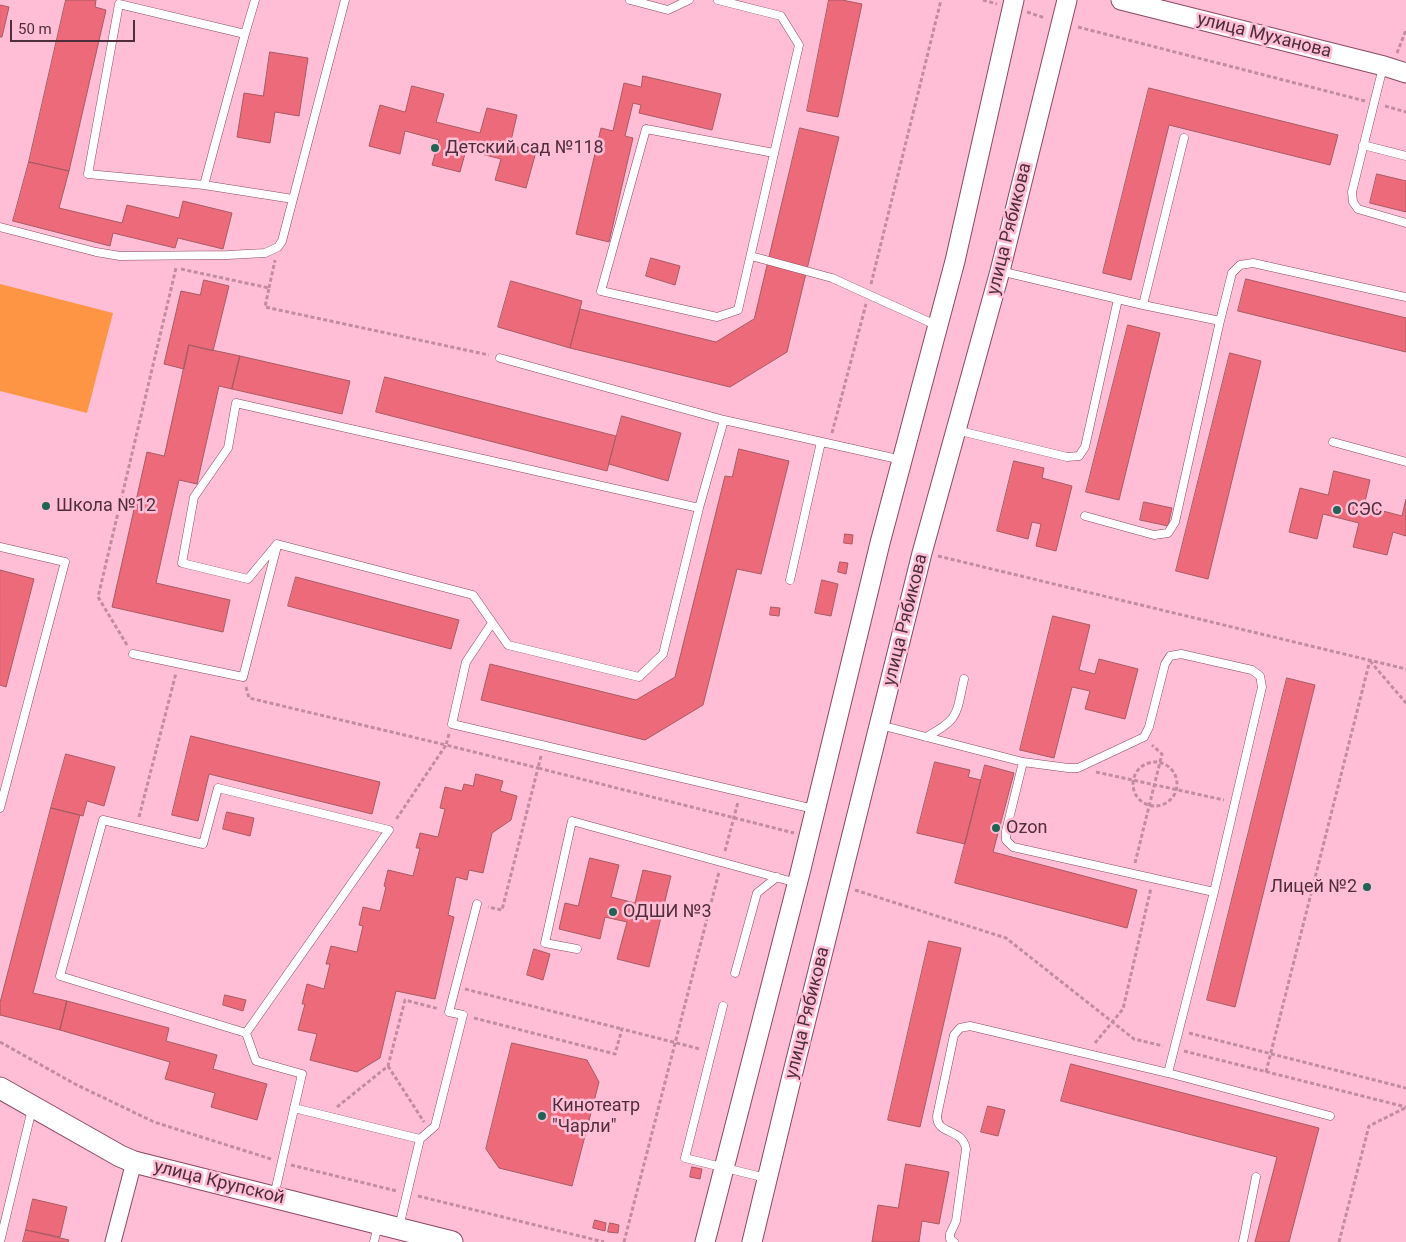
<!DOCTYPE html>
<html>
<head>
<meta charset="utf-8">
<style>
	body { margin:0 }
	#map { position:relative; width:1406px; height:1242px; overflow:hidden; background:#ffbed6; font-family:Roboto,sans-serif }
	canvas { display:block }
	.scale { position:absolute; left:10px; top:20px; width:125px; height:22px; box-sizing:border-box; border:2px solid #4e2e3b; border-top:0; padding-left:6px; font-size:15px; line-height:18px; white-space:nowrap; color:#4e2e3b; -webkit-text-stroke:4px #ffbed6; paint-order:stroke }
</style>
</head>
<body>
<div id="map">
<canvas width="1406" height="1242"></canvas>
<div class="scale">50 m</div>
</div>
<script>
const c = document.querySelector('canvas').getContext('2d');
c.lineJoin = 'round';
function paint(path, color) {
  c.fillStyle = color;
  c.fill(path, 'evenodd');
}
function stroke(path, color, width, dash) {
  c.strokeStyle = color;
  c.lineWidth = width;
  c.lineCap = dash ? 'butt' : 'round';
  c.setLineDash(dash || []);
  c.stroke(path);
}
function label(font, color, halo, rows, align = 'center') {
  c.font = font + ' Roboto,sans-serif';
  c.lineWidth = 5;
  c.setLineDash([]);
  c.textBaseline = 'middle';
  c.strokeStyle = halo;
  c.fillStyle = color;
  for (const [text, x, y, turn = 0] of rows) {
    c.save();
    c.translate(x, y);
    c.rotate((+turn || 0) * Math.PI / 180);
    c.textAlign = isNaN(turn) ? turn : align;
    if (halo) c.strokeText(text, 0, 0);
    c.fillText(text, 0, 0);
    c.restore();
  }
}
const green = new Path2D(`
	M0 284 113 313 87 413 0 391Z`);
const building = new Path2D(`
	M66 0H96L95 7 106 10 69 171 29 162Z
	M829 0H842L862 4 838 117 807 111Z
	M0 5 9 7 2 37H0Z
	M270 52 308 58 299 116 275 112 270 143 237 137 244 93 263 96Z
	M643 76 721 94 712 130 639 113 641 105 633 103 625 136 633 138 609 242 576 234 601 128 613 131 624 83 641 87Z
	M412 86 444 94 436 122 480 133 487 108 517 115 510 145 536 152 526 188 495 180 501 159 466 150 460 172 432 165 439 140 405 131 400 154 369 146 380 105 405 112Z
	M1149 88 1338 135 1330 165 1169 125 1131 280 1103 273Z
	M800 128 839 137 787 352 730 387 570 348 580 309 716 342 754 319Z
	M29 162 69 171 59 208 122 223 127 205 179 218 183 201 232 213 223 249 178 238 175 248 113 233 110 246 13 221Z
	M1377 174 1406 181V212L1370 203Z
	M651 258 680 266 675 285 646 276Z
	M1246 279 1406 318V352L1238 311Z
	M204 280 229 286 213 351 189 345 184 369 164 364 181 291 200 295Z
	M511 281 582 301 570 348 498 327Z
	M1128 325 1160 333 1119 500 1086 492Z
	M189 345 240 356 232 389 219 386 197 484 179 480 156 583 230 600 223 632 112 607 147 452 164 456Z
	M1230 353 1261 361 1208 579 1176 571Z
	M240 356 350 381 342 414 232 389Z
	M385 377 616 436 607 471 376 412Z
	M622 416 681 433 668 481 609 464Z
	M739 449 789 461 761 574 737 569 703 705 645 740 481 700 490 664 636 700 675 677 725 476 732 477Z
	M1014 461 1044 468 1042 478 1072 486 1056 551 1036 546 1041 524 1032 522 1028 539 997 531Z
	M1334 471 1370 480 1364 506 1402 516 1406 499V536L1393 532 1387 555 1353 547 1359 523 1323 514 1317 539 1289 532 1300 488 1328 495Z
	M1144 502 1172 508 1168 526 1140 520Z
	M845 534 853 535 852 544 844 543Z
	M840 562 848 563 846 574 838 572Z
	M0 570 34 579 6 687 0 685Z
	M296 577 459 620 451 649 288 606Z
	M822 580 838 584 831 616 815 613Z
	M771 607 780 608 779 616 770 615Z
	M1053 616 1090 625 1079 670 1095 674 1099 659 1138 669 1125 719 1085 709 1090 691 1072 687 1054 758 1020 750Z
	M1287 678 1315 685 1235 1007 1207 1000Z
	M191 736 380 782 372 814 209 774 198 821 172 815Z
	M66 754 115 767 104 806 87 801 83 816 51 808Z
	M935 762 970 770 968 777 981 780 965 844 917 833Z
	M985 765 1014 773 993 852 1137 890 1127 928 955 883Z
	M476 774 503 781 500 791 517 796 511 820 492 833 483 873 469 870 467 880 456 877 448 915 454 917 435 999 396 991 380 1058 357 1072 310 1060 317 1034 298 1030 305 1004H302L307 984 324 989 330 964H326L331 946 357 952 363 926 359 925 363 907 380 911 386 887 384 886 388 870 413 876 420 848H416L420 833 438 837 445 809 440 808 445 787 462 791 464 784 473 786Z
	M51 808 80 815 33 993 67 1001 60 1030 0 1015V1003Z
	M227 812 254 818 250 836 223 829Z
	M590 858 619 865 611 897 635 903 643 870 671 876 649 967 617 959 627 922 605 917 600 939 559 929 565 903 578 906Z
	M929 941 961 948 920 1127 888 1120Z
	M534 949 550 954 543 980 527 975Z
	M225 995 246 1000 243 1011 223 1005Z
	M67 1001 169 1028 166 1041 217 1055 213 1069 267 1084 257 1120 211 1107 215 1093 165 1079 170 1062 60 1030Z
	M512 1043 587 1060 599 1082 572 1186 499 1168 486 1149Z
	M1071 1064 1319 1128 1289 1242H1255L1277 1157 1061 1101Z
	M988 1106 1005 1110 998 1136 981 1132Z
	M906 1164 949 1172 939 1224 922 1221 919 1242H872L878 1205 898 1208Z
	M692 1167 702 1169 700 1179 690 1177Z
	M33 1199 67 1207 60 1237 26 1230Z
	M595 1220 606 1223 605 1231 593 1228Z
	M610 1223 619 1225 618 1233 608 1232Z
	M26 1230 69 1240 68 1242H23Z`);
const path = new Path2D(`
	M983 0 997 4
	M1027 12 1045 18
	M1078 27 1365 101
	M1397 53 1406 30
	M1385 106 1406 112
	M181 269 269 288 265 307 489 355
	M871 284 941 0
	M269 288 275 260
	M832 433 866 304
	M938 556 1406 669
	M127 645 98 597 176 268
	M1370 661 1406 703
	M246 687 249 698 446 745 395 821
	M449 734 446 745 538 768 502 910 488 907
	M541 756 538 768 794 833
	M1133 784a22 22 0 1 1 44 0a22 22 0 1 1-44 0Z
	M1096 772 1224 800
	M139 817 176 673
	M725 851 738 802
	M1135 863 1162 754 1152 745
	M855 890 1006 938 1134 1039 1163 1046
	M465 989 622 1029
	M474 1018 615 1054 622 1029 700 1049
	M1189 1033 1406 1088
	M0 1042 75 1084 154 1122 271 1159
	M1095 1043 1123 1009 1151 888
	M1184 1051 1406 1107
	M388 1066 424 1122
	M1266 1072 1370 660
	M337 1107 388 1066 405 1000 439 1009
	M291 1165 397 1191
	M418 1196 604 1242
	M624 1242 719 872
	M1339 1242 1369 1126 1405 1108`);
const service = new Path2D(`
	M255 0 245 34 119 4 88 174 204 185 293 199
	M630 0 668 10 689 0
	M718 0 781 16 799 45 738 310 717 317 601 291 646 129 774 153
	M1383 67 1352 192 1353 202 1358 209 1406 223
	M1363 145 1406 156
	M204 185 245 34
	M0 227 96 252 120 256 228 255 265 253 278 247 282 241 345 0
	M751 256 832 278 938 326
	M1000 271 1143 305 1184 138
	M1143 305 1220 321 1232 273 1240 265 1253 263 1406 297
	M500 358 724 420
	M956 430 1067 457 1079 456 1085 447 1118 299
	M1333 442 1406 462
	M699 508 663 654 639 677 508 645 473 595 277 544 248 579 182 563 194 497 228 448 236 403 699 508 724 420 902 460
	M1085 516 1154 535 1168 533 1175 522 1220 321
	M0 547 65 562 0 808
	M790 580 821 442
	M492 623 466 662 452 724 814 809
	M133 654 243 677 277 546
	M880 725 1023 762 1068 768H1078L1144 737 1149 727 1165 664 1170 656 1181 654 1252 670 1260 676 1262 687 1214 892 1168 1073
	M926 737C960 719 956 714 964 679
	M1023 762 1006 831V840L1013 847 1214 892
	M577 949 545 943 572 821 797 883
	M735 973 757 893 777 877
	M723 1006 685 1158 766 1178
	M246 1033 389 830 218 788 203 844 103 820 60 976 246 1033 256 1061 302 1074 274 1196
	M294 1108 420 1139 399 1227
	M420 1139 435 1126 463 1015 449 1012 477 904
	M0 1242 32 1109
	M374 1242 378 1225
	M954 1242 950 1239V1234L956 1221 966 1149C962 1127 937 1136 937 1116L954 1035 960 1028 970 1026 1168 1073 1330 1116
	M1243 1242 1256 1177`);
const minor = new Path2D(`
	M113 1242 134 1162`);
const tertiary = new Path2D(`
	M1121 0 1384 66 1406 73
	M705 1242 800 873 880 543 955 261 1014 0
	M752 1242 791 1080 922 553 1000 271 1067 0`);
const secondary = new Path2D(`
	M0 1088 120 1156 134 1162 452 1242`);
const markers = [
	[435,148,5,"#216455"],
	[46,506,5,"#216455"],
	[1337,510,5,"#216455"],
	[996,828,5,"#216455"],
	[1367,887,5,"#216455"],
	[613,912,5,"#216455"],
	[542,1116,5,"#216455"]
];
const streetNames = [
	["улица Муханова",1264,36,14],
	["улица Рябикова",1010,229,-76],
	["улица Рябикова",906,620,-76],
	["улица Рябикова",808,1013,-76],
	["улица Крупской",219,1183,14]
];
const poiNames = [
	["Детский сад №118",445,148],
	["Школа №12",56,506],
	["СЭС",1347,510],
	["Ozon",1006,828],
	["Лицей №2",1357,887,"right"],
	["ОДШИ №3",623,912],
	["Кинотеатр",552,1106],
	["\"Чарли\"",552,1127]
];
paint(green, '#fe9545');
paint(building, '#ed6a7a');
stroke(building, '#a75b62', 1);
stroke(service, '#8c4764', 9);
stroke(minor, '#8c4764', 17);
stroke(tertiary, '#8c4764', 21);
stroke(secondary, '#8c4764', 23);
stroke(path, '#c28ca0', 3, [4, 2.5]);
stroke(service, '#fff', 8);
stroke(minor, '#fff', 15);
stroke(tertiary, '#fff', 19);
stroke(secondary, '#fff', 21);
for (const [x, y, r, color] of markers) {
  const dot = new Path2D();
  dot.arc(x, y, r, 0, 2 * Math.PI);
  c.fillStyle = color;
  c.fill(dot);
  stroke(dot, '#ffbed6', 2);
}
label('18px', '#4e2e3b', '#ffbed6', streetNames);
label('18px', '#4e2e3b', '#ffbed6', poiNames, 'left');
</script>
</body>
</html>
